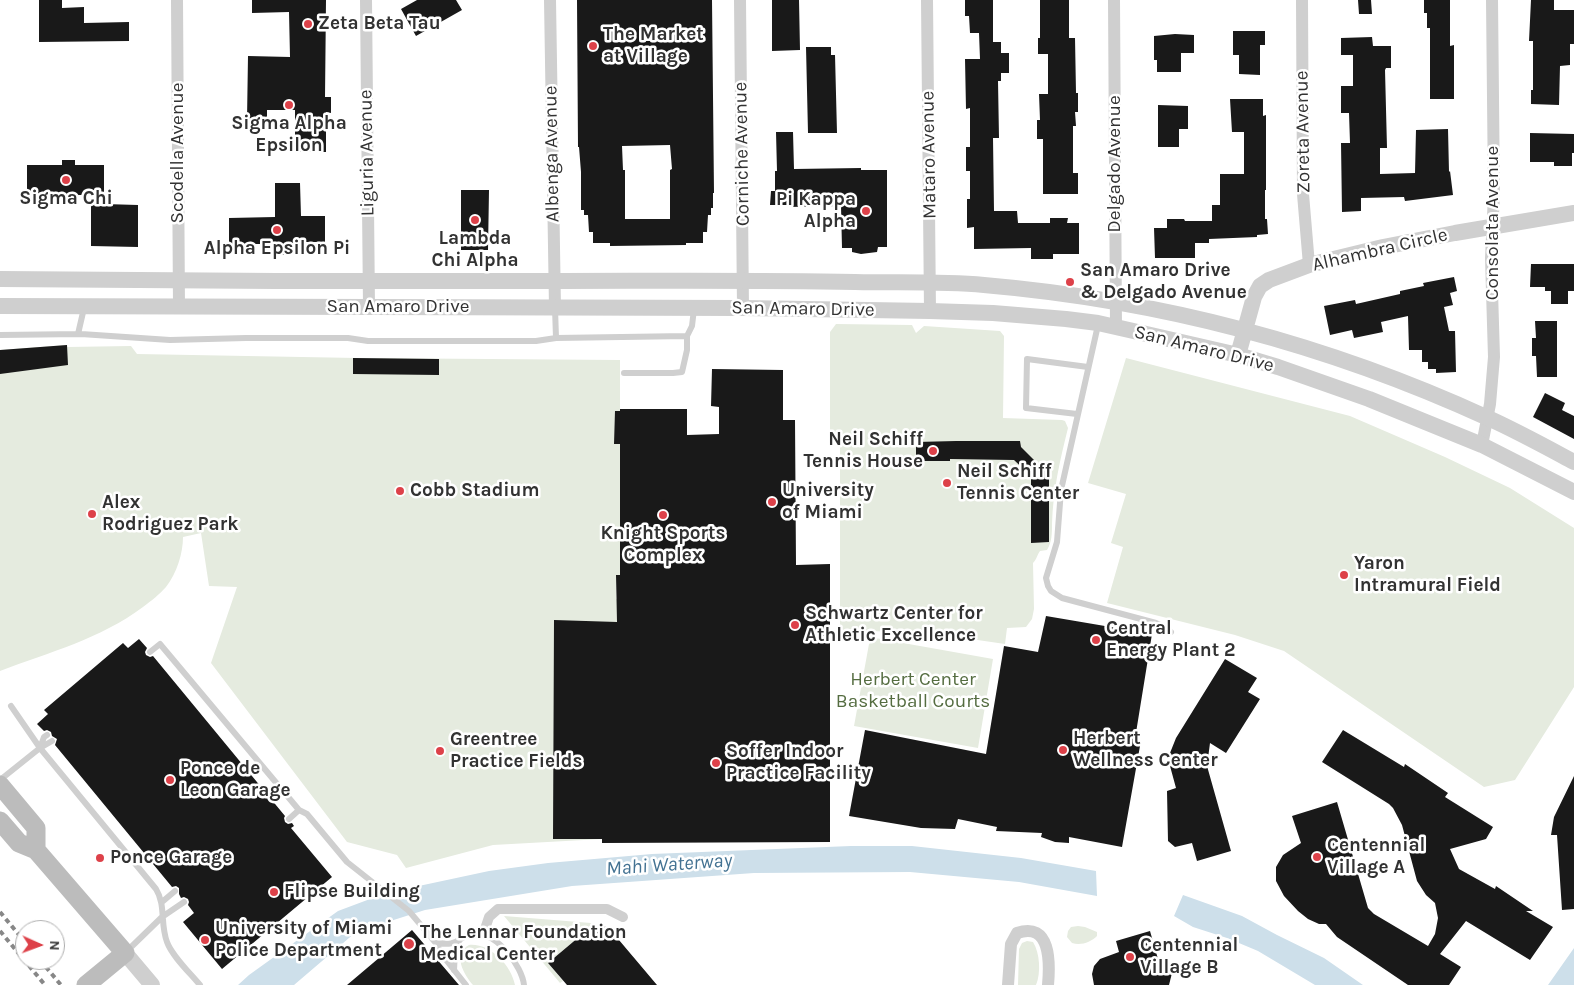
<!DOCTYPE html>
<html>
<head>
<meta charset="utf-8">
<style>
	body { margin:0 }
	#map { position:relative; width:1574px; height:985px; overflow:hidden; background:#fff; font-family:Karla,sans-serif }
	canvas { display:block }
	.north { position:absolute; left:15px; top:920px; width:50px; height:50px; box-sizing:border-box; background:#fff; border:1px solid #adadad; border-radius:50%; rotate:92deg; font-size:14px; font-weight:700; line-height:20px; text-align:center; color:#323232 }
	.north::after { content:''; display:block; margin:auto; width:18px; height:22px; background:#dd4149; clip-path:polygon(50% 0,100% 100%,50% 72%,0 100%) }
</style>
</head>
<body>
<div id="map">
<canvas width="1574" height="985"></canvas>
<div class="north">N</div>
</div>
<script>
const c = document.querySelector('canvas').getContext('2d');
c.lineJoin = 'round';
function paint(path, color) {
  c.fillStyle = color;
  c.fill(path, 'evenodd');
}
function stroke(path, color, width, dash) {
  c.strokeStyle = color;
  c.lineWidth = width;
  c.lineCap = dash ? 'butt' : 'round';
  c.setLineDash(dash || []);
  c.stroke(path);
}
function label(font, color, halo, rows, align = 'center') {
  c.font = font + ' Karla,sans-serif';
  c.lineWidth = 5;
  c.setLineDash([]);
  c.textBaseline = 'middle';
  c.strokeStyle = halo;
  c.fillStyle = color;
  for (const [text, x, y, turn = 0] of rows) {
    c.save();
    c.translate(x, y);
    c.rotate((+turn || 0) * Math.PI / 180);
    c.textAlign = isNaN(turn) ? turn : align;
    if (halo) c.strokeText(text, 0, 0);
    c.fillText(text, 0, 0);
    c.restore();
  }
}
const green = new Path2D(`
	M836 324 912 325 916 333 924 326 1000 331 1004 336 1003 418 1062 420 1065 421 1068 428C1060 460 1053 490 1052 524 1052 533 1052 542 1047 550L1040 551C1037 555 1037 559 1033 563L1034 609 1032 619 1026 627 1007 628 1005 644 957 637V632L847 631 843 630 840 627V442L831 436 830 432V332Z
	M67 345V347L131 346 137 354 357 358 620 360V575L616 576V599H621V622H602V839L493 845 406 868 397 855 347 842 211 663 237 587 209 586 201 533 183 537C183 553 177 573 166 587 160 594 151 601 143 607 100 639 50 652 0 671V350Z
	M1126 358 1350 416 1445 457 1510 488 1574 528V687L1515 780 1484 787 1284 651 1235 635 1107 603 1123 547 1111 543 1126 494 1088 483Z
	M875 638 993 659 978 748 854 726 869 644Z
	M504 916 591 923 592 926 548 963 563 981 560 983Z
	M1078 926 1085 927 1097 932V936C1091 942 1081 946 1072 943L1067 937 1068 931 1071 927Z
	M1027 941 1033 942C1040 953 1041 973 1036 985H1018L1019 949 1022 943Z
	M469 945C490 943 511 965 515 985H473C464 975 452 954 469 945Z`);
const water = new Path2D(`
	M851 846H912L1021 858 1096 871 1097 896 1019 882 910 872 754 873 572 886 425 910 356 932 294 985H238L249 975 338 911 386 893 489 871 548 863 652 854Z
	M1183 895 1242 916 1277 935 1324 958 1363 985H1315L1258 951 1227 938 1193 927 1174 916Z
	M1574 947V985H1548L1574 948Z`);
const building = new Path2D(`
	M39 0H62V8L84 7V23L129 22V41L39 42Z
	M252 0H326L325 97H331V113L326 112V152H295V110H267V120H247L248 56 290 57 289 12 252 13Z
	M417 0H456L462 10 416 36 401 9Z
	M577 0H712L714 193H713V208H711V215H708L707 232H703V243H686V245L610 246V243H593V232H589L588 215H584V210H581V172L579 147H578ZM670 145 672 169 670 170V219H625V170H623L622 146Z
	M772 0H799L800 50 772 51Z
	M965 0H993V42H1001V53H1009V73H1001V81H998L999 138H993L994 211H1017L1018 223H1050V218H1068L1067 223H1079V254H1053V259H1031V248L974 249V227L967 228V199H970V171H966V147H970V108L966 109 965 59H980L979 33H970L969 16H965Z
	M1040 0H1069V38H1075L1076 93H1078V112H1075L1076 126H1073V173H1078V194H1043V139H1037V120H1040L1039 94H1048V54H1038V38H1040Z
	M1358 0H1371L1372 14H1359Z
	M1424 0H1450V46L1454 45V99H1430V28H1427V13H1424Z
	M1531 0H1554V10H1574V44H1570V65L1560 66 1559 105 1531 104V90H1533V41H1529Z
	M1233 31H1265V45H1260V75L1239 74V55H1233Z
	M1175 34 1194 35V53H1181V72H1157V60H1154V36Z
	M1372 37 1373 46H1391V68H1386L1385 70 1387 148H1380V174L1415 173 1416 130 1448 129 1449 172 1450 171 1453 195 1405 201 1404 197 1361 198V211L1342 212 1341 143H1350L1349 113H1341V86H1353V55H1341V38Z
	M806 47H831V55H835L837 133H808Z
	M1230 99H1263V116L1266 115V190H1265V219H1267L1268 234 1257 235V237L1209 239V243H1195V258H1155L1154 228H1167V219H1184L1185 221H1212V205H1220V174H1244V132H1232Z
	M1158 105 1188 106V129H1179V147H1158Z
	M776 132H793L794 169 861 168V170H887V247H878L877 252 861 254 852 252V248H842L841 206 787 207V205H770L771 191H775V171H777Z
	M1530 133 1574 134V153H1572V166H1554V162H1530Z
	M62 160H75V165H104V204L138 205V247L91 246V195H27V165H62Z
	M275 183H300L301 216H325V242H306V255H272V244H229V218L275 217Z
	M461 190H489L488 250H461Z
	M1531 264H1574V291H1568V304H1551V291H1545V287H1530Z
	M1454 277 1457 291 1450 293 1453 305 1444 307 1449 331H1455L1456 372 1436 373V369H1428V362H1422V350H1409L1408 316 1381 322 1383 332 1354 338 1352 330 1330 335 1324 306 1355 300 1356 304 1400 294V291L1424 286 1423 283Z
	M1535 321H1557V377H1537L1536 356H1532V338H1536Z
	M67 345 68 365 0 374V350Z
	M353 358 439 359V375L353 374Z
	M712 369 783 370V420H795L796 565 830 564V842L602 843V839H553L554 620 617 622 616 575H620V444H614L615 411H620V409H687V435L719 434V407L711 406Z
	M1545 393 1565 403 1562 410 1574 416V439L1533 417Z
	M956 441H1020L1021 447 1042 468H1049V542L1031 543V476L1014 460 950 459V461H916V442Z
	M1046 616 1152 634 1134 745 1140 746 1122 847 1069 837V843L1055 842 1041 837 1042 833 996 831 997 827 958 819 955 829 921 828 849 816 865 730 986 754 1004 646 1038 652Z
	M139 639 147 648 145 652 146 655 150 657 153 656 285 816 284 818 285 822 288 824 292 823 294 826 291 828 332 877 222 969 183 922 194 913 188 905 189 902 188 899 184 897 181 898 179 894V888L176 886 172 887 55 745 57 739 52 736 51 732 47 730 44 731 37 724 48 714 44 710 123 643 128 648Z
	M1225 659 1257 678 1248 692 1260 699 1226 753 1210 743 1207 766 1231 851 1197 861 1192 843 1175 847 1168 841 1167 791 1176 788 1170 766V753L1176 738Z
	M1343 730 1404 767 1405 764 1448 793 1445 797 1493 827 1486 839 1450 849 1459 869 1495 889 1496 886 1533 911H1526L1553 927 1530 960 1466 921 1440 954 1461 967 1449 985H1408L1337 937 1326 924H1319L1308 919 1298 911 1284 896 1276 881V867L1283 855 1301 843 1292 816 1337 802 1368 908 1374 914 1428 946 1435 934 1438 918 1435 903 1426 895 1417 881 1402 825 1393 808 1389 804 1322 762Z
	M1574 776V909L1562 910 1557 835H1551L1554 817Z
	M592 926 608 927 657 985H567L548 963Z
	M412 930 459 985H347Z
	M1150 931 1158 959 1167 963 1171 968 1172 973 1169 985H1094L1092 974 1094 966 1100 959 1119 952 1116 941Z`);
const service = new Path2D(`
	M555 308 556 338
	M1098 325 1061 490 1057 542 1046 578 1048 586 1051 591 1062 598 1156 623 1165 627 1171 632
	M78 334 84 308
	M0 335 81 334 170 340 246 338H348L368 341H536L556 338 687 336
	M624 373H673L682 372 687 350V336L692 326 694 309
	M1077 414 1026 408 1027 359 1088 367
	M150 652 160 644 299 810 307 814 347 862 409 911 435 942 443 956 466 985
	M11 706 40 748 156 889C166 905 160 924 167 942 172 956 190 973 200 985
	M40 748 44 737 47 735
	M0 780 40 748 52 741
	M289 819 299 810
	M162 902 175 891
	M435 942C459 949 459 934 476 934 497 933 522 966 524 985
	M127 951 162 917 184 902
	M454 970 455 950 459 941`);
const pedestrian = new Path2D(`
	M483 935 489 917 498 909H607L623 917`);
const minor = new Path2D(`
	M177 0 179 307
	M366 0 369 307
	M550 0 555 308
	M740 0 743 308
	M927 0 930 311
	M1114 0 1116 327
	M1302 0 1303 194 1309 265
	M1482 445 1490 404 1494 357 1491 258 1494 195 1492 0
	M1008 985 1011 944 1017 933C1051 921 1050 963 1048 985`);
const tertiary = new Path2D(`
	M0 279C185 281 371 282 556 281 656 281 755 280 855 282 898 283 941 281 984 285 1158 300 1329 345 1488 418 1517 431 1546 447 1574 462
	M0 306 743 308 930 311 993 313 1066 319 1098 323 1129 330 1238 355 1278 367 1369 399 1482 445 1574 492
	M1238 355 1254 297 1260 286 1269 280 1309 265 1383 247 1455 233 1574 213
	M125 953 152 985`);
const secondary = new Path2D(`
	M0 785 36 828V850L125 953 86 985
	M0 821 19 843 36 850`);
const rail = new Path2D(`
	M0 912 25 942
	M0 931 45 985
	M40 960 61 985`);
const markers = [
	[308,24,5,"#dd4149"],
	[593,46,5,"#dd4149"],
	[289,105,5,"#dd4149"],
	[66,180,5,"#dd4149"],
	[866,211,5,"#dd4149"],
	[475,220,5,"#dd4149"],
	[277,230,5,"#dd4149"],
	[1070,282,5,"#dd4149"],
	[933,451,5,"#dd4149"],
	[947,483,5,"#dd4149"],
	[400,491,5,"#dd4149"],
	[772,502,5,"#dd4149"],
	[92,514,5,"#dd4149"],
	[663,515,5,"#dd4149"],
	[1344,575,5,"#dd4149"],
	[795,625,5,"#dd4149"],
	[1096,640,5,"#dd4149"],
	[1063,750,5,"#dd4149"],
	[440,751,5,"#dd4149"],
	[716,763,5,"#dd4149"],
	[170,780,5,"#dd4149"],
	[1317,857,5,"#dd4149"],
	[100,858,5,"#dd4149"],
	[274,892,5,"#dd4149"],
	[205,940,5,"#dd4149"],
	[409,944,6,"#dd4149"],
	[1130,957,5,"#dd4149"]
];
const poiNames = [
	["Zeta Beta Tau",318,24],
	["The Market",603,35],
	["at Village",603,57],
	["Sigma Alpha",289,124,"center"],
	["Epsilon",289,146,"center"],
	["Sigma Chi",66,199,"center"],
	["Pi Kappa",856,200,"right"],
	["Alpha",856,222,"right"],
	["Lambda",475,239,"center"],
	["Chi Alpha",475,261,"center"],
	["Alpha Epsilon Pi",277,249,"center"],
	["San Amaro Drive",1080,271],
	["& Delgado Avenue",1080,293],
	["Neil Schiff",923,440,"right"],
	["Tennis House",923,462,"right"],
	["Neil Schiff",957,472],
	["Tennis Center",957,494],
	["Cobb Stadium",410,491],
	["University",782,491],
	["of Miami",782,513],
	["Alex",102,503],
	["Rodriguez Park",102,525],
	["Knight Sports",663,534,"center"],
	["Complex",663,556,"center"],
	["Yaron",1354,564],
	["Intramural Field",1354,586],
	["Schwartz Center for",805,614],
	["Athletic Excellence",805,636],
	["Central",1106,629],
	["Energy Plant 2",1106,651],
	["Herbert",1073,739],
	["Wellness Center",1073,761],
	["Greentree",450,740],
	["Practice Fields",450,762],
	["Soffer Indoor",726,752],
	["Practice Facility",726,774],
	["Ponce de",180,769],
	["Leon Garage",180,791],
	["Centennial",1327,846],
	["Village A",1327,868],
	["Ponce Garage",110,858],
	["Flipse Building",284,892],
	["University of Miami",215,929],
	["Police Department",215,951],
	["The Lennar Foundation",420,933],
	["Medical Center",420,955],
	["Centennial",1140,946],
	["Village B",1140,968]
];
const streetNames = [
	["Zoreta Avenue",1303,132,-91],
	["Scodella Avenue",178,153,-90],
	["Liguria Avenue",367,153,-91],
	["Albenga Avenue",552,154,-91],
	["Corniche Avenue",742,154,-91],
	["Mataro Avenue",929,155,-91],
	["Delgado Avenue",1115,164,-90],
	["Consolata Avenue",1493,223,-90],
	["Alhambra Circle",1380,250,-13],
	["San Amaro Drive",398,307],
	["San Amaro Drive",803,309,1],
	["San Amaro Drive",1204,349,14]
];
const parkNames = [
	["Herbert Center",913,680],
	["Basketball Courts",913,702]
];
const waterNames = [
	["Mahi Waterway",669,865,-4]
];
paint(green, '#e5ebdf');
paint(water, '#cddfea');
paint(building, '#191919');
stroke(service, '#cfcfcf', 6);
stroke(pedestrian, '#cfcfcf', 10);
stroke(minor, '#cfcfcf', 12);
stroke(tertiary, '#cfcfcf', 16);
stroke(secondary, '#bcbcbc', 19);
stroke(rail, '#878787', 4, [5, 4]);
for (const [x, y, r, color] of markers) {
  const dot = new Path2D();
  dot.arc(x, y, r, 0, 2 * Math.PI);
  c.fillStyle = color;
  c.fill(dot);
  stroke(dot, '#fff', 2);
}
label('bold 19px', '#323232', '#fff', poiNames, 'left');
label('19px', '#323232', '#fff', streetNames);
label('19px', '#556d41', '#fff', parkNames);
label('italic 20px', '#437292', '#fff', waterNames);
</script>
</body>
</html>
